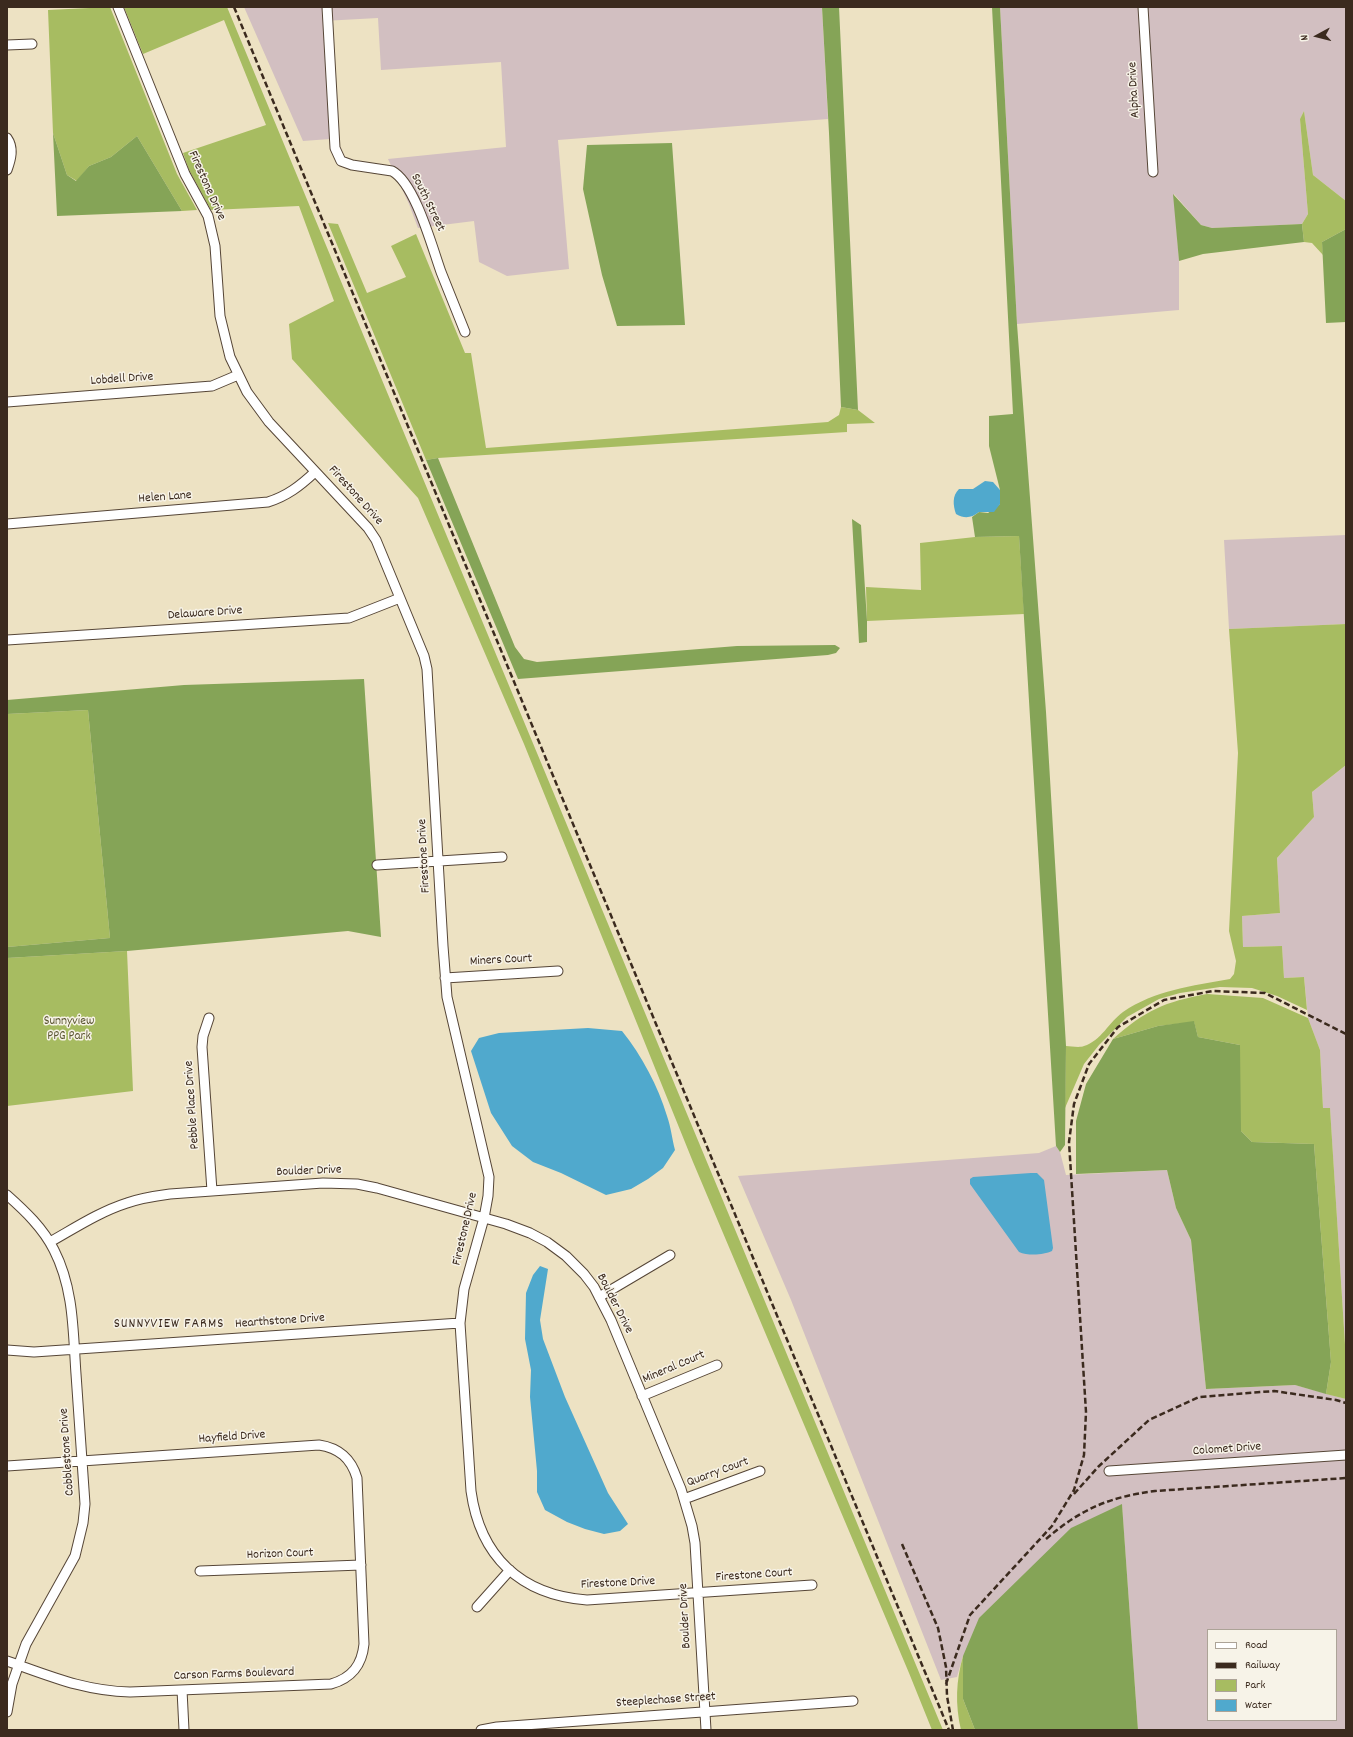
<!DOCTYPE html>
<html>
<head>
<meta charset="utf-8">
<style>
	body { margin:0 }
	#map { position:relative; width:1353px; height:1737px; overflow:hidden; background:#ede2c3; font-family:Dekko,sans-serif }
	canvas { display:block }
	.frame { position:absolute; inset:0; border:8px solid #3b2a1e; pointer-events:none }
	.legend { position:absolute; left:1207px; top:1629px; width:130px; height:92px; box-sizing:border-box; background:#f7f3e8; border:1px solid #aca397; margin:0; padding:5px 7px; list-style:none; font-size:12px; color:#3b2a1e }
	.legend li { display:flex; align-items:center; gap:8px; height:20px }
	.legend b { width:20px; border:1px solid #aca397 }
	.north { position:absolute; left:1297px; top:16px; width:40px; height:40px; -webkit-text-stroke:3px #f7f3e8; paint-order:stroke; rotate:263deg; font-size:11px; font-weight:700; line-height:16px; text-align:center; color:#3b2a1e }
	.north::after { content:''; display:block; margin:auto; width:14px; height:18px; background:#3b2a1e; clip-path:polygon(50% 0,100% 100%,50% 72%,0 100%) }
</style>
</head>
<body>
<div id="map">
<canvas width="1353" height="1737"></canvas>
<div class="frame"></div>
<ul class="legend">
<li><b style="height:5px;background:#fff"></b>Road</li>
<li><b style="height:5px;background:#3b2a1e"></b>Railway</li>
<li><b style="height:11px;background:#a7bc61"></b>Park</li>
<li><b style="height:11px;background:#50a9cd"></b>Water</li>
</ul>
<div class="north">N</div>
</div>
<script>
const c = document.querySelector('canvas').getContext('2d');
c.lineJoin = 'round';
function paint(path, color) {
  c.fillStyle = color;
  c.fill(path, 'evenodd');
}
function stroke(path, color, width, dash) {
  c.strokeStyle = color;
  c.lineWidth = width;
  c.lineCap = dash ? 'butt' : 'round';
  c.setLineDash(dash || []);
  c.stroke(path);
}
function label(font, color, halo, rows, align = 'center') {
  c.font = font + ' Dekko,sans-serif';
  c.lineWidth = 3;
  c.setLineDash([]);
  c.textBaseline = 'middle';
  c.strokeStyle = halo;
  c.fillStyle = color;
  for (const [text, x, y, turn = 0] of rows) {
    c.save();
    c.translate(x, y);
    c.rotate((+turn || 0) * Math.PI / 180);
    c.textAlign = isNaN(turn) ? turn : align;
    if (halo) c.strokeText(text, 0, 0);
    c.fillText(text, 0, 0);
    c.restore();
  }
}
const industrial = new Path2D(`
	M244 7H822L828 119 558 140 569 269 507 276 479 262 474 221 418 228 409 204 388 159 506 147 501 62 381 70 378 18 323 21 330 139 303 141Z
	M1000 7H1346V201L1313 175 1304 111 1300 119 1308 214 1302 224 1212 228 1201 225 1174 194 1179 261V310L1017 324Z
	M1346 535V624L1229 629 1224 540Z
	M1346 765V1360L1330 1109 1323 1108 1320 1050 1308 1018 1304 977 1284 978 1282 946 1243 947 1242 916 1280 913 1277 858 1314 817 1312 792Z
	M1056 1146 1060 1152 1066 1175 1167 1170 1176 1208 1191 1240 1206 1389 1295 1385 1346 1399V1730H1138L1122 1505 963 1656 957 1677 941 1680 791 1300 738 1176 1039 1153ZM1208 1630H1336V1720H1208Z`);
const green = new Path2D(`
	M110 7 177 174 197 210 182 211 137 136 111 157 89 166 77 181 67 175 53 133 48 10Z
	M124 7H227L943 1730H932L909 1673 693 1162 524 744 418 498 292 359 289 324 334 301 299 206 211 210 189 170 183 153 266 125 224 20 143 54Z
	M1304 111 1313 175 1346 201V229L1322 242 1323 255 1312 243 1304 242 1302 224 1308 214 1300 119Z
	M328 223 338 224 367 293 406 277 391 246 416 234 465 353H471L486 448 828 422 839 415 841 407 858 410 875 423 847 424V432L438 458 426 460Z
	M1019 536 1024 614 867 621 866 587 921 590 920 543 975 537Z
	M1346 624V765L1312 792 1314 817 1277 858 1280 913 1242 916 1243 947 1282 946 1284 978 1304 977 1307 1010 1277 996 1252 988 1220 987 1180 993 1159 999 1127 1017 1099 1045 1084 1064 1065 1108 1066 1046C1071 1046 1079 1048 1084 1046 1101 1041 1109 1022 1123 1012 1155 990 1192 986 1230 979L1234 974 1236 961 1229 931 1238 753 1229 629Z
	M88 710 110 938 7 947V714Z
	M127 951 133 1091 7 1106V958Z
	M1207 994 1263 998 1308 1018 1320 1050 1323 1108H1330L1346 1360V1399L1326 1394 1331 1362 1314 1144 1252 1142 1240 1130V1045L1198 1037 1194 1022 1158 1026 1113 1039C1146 1010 1164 1002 1207 994Z
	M963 1656V1699L975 1730H961C955 1704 956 1681 963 1656Z`);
const forest = new Path2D(`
	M822 7H839L858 410 841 407 829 133Z
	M992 7H1000L1017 324 1046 712 1066 1046 1065 1145 1060 1152 1056 1146 1019 536 975 537 972 517 979 512 988 513 1000 504V490L989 446V416L1013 414Z
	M53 133 67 175 76 181 89 166 111 157 137 136 182 211 57 216Z
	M672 143 685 325 617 326 602 275 583 189 587 145Z
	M1173 194 1201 225 1212 228 1302 224 1304 242 1203 254 1179 261Z
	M1346 229V322L1326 323 1322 242Z
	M438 458 515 647 524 659 537 662 737 646 835 645 840 648 836 653 828 655 518 679 426 460Z
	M852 519 861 525 867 621V642L859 643Z
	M364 679 381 937 348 931 127 951 7 958V947L110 938 88 710 7 714V700L184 685Z
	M1194 1021 1198 1037 1240 1045 1241 1131 1252 1142 1314 1144 1331 1362 1326 1394 1295 1385 1206 1389 1191 1240 1176 1208 1167 1170 1076 1174V1121L1086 1084 1113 1039 1158 1026Z
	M1122 1504 1138 1730H975L963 1699V1656L979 1618 1071 1528Z`);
const water = new Path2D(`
	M985 481 993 482 1000 490V504L994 512H979C971 518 965 519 956 514 953 505 952 496 959 489H973Z
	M588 1028 622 1031C642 1056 658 1086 667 1116 671 1127 672 1139 675 1150L663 1168 648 1179 631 1189 606 1195 561 1173 533 1162 512 1146 491 1113 471 1051 479 1038 499 1033Z
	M1031 1173H1037L1044 1180 1053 1248 1052 1251C1044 1255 1028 1256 1019 1252L970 1184V1179L973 1177Z
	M540 1266 548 1269 540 1320 543 1339 565 1397 608 1493 628 1524 620 1531 604 1534 585 1529 567 1522 545 1510 537 1492V1471L530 1397 531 1370 525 1339 526 1293 533 1275Z`);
const minor = new Path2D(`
	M118 7 185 174 208 216 215 246 220 316 230 357 247 392 269 422 368 528 376 540 424 656 427 669 443 946 447 997 489 1177 488 1196 484 1218 464 1289 460 1323 471 1491C480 1556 520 1595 587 1600L812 1585
	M327 7 335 148 341 161 352 165 392 171C415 183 432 247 441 272 449 292 457 312 465 332
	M1143 7 1153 172
	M7 45 32 44
	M7 138C14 148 11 159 7 170
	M7 402 212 386 238 375
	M7 524 268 502C287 496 300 486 315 472
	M7 640 349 618 400 598
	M377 865 502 857
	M445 978 558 971
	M209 1018 203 1036 202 1047 212 1191
	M7 1195C25 1211 43 1228 54 1250 74 1289 73 1332 76 1374 79 1418 82 1461 85 1504L83 1523 75 1556 26 1644 12 1684 7 1712
	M50 1242C75 1228 99 1212 127 1203 141 1198 155 1196 170 1194L323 1183 357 1184 377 1188 506 1224 530 1233 547 1242 566 1256 584 1274 594 1287 611 1320 681 1489 692 1526 695 1543 706 1730
	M599 1297 670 1255
	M7 1350 34 1352 460 1323
	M642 1396 717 1365
	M7 1466 319 1445C339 1448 351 1458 357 1478L364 1644C362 1665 352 1678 331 1684L130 1692C84 1691 50 1676 7 1661
	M1109 1471 1346 1455
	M684 1499 760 1471
	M200 1571 361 1565
	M477 1607 510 1570
	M182 1690 184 1730
	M481 1730 497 1727 853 1701`);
const rail = new Path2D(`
	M234 7 949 1730
	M1074 1494 1098 1467 1149 1420 1199 1397 1274 1391 1336 1400 1346 1403
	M1046 1539C1081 1509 1109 1497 1155 1491L1346 1478
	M902 1544 938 1628 946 1667 947 1696 953 1730
	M946 1684 970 1615 1052 1526 1074 1490 1084 1455 1086 1412 1069 1142 1074 1104 1089 1064 1118 1027 1164 1000 1213 991 1265 993 1346 1034`);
const streetNames = [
	["Alpha Drive",1135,90,-93],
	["Firestone Drive",206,186,66],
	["South Street",427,203,64],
	["Lobdell Drive",122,380,-4],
	["Firestone Drive",355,496,48],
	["Helen Lane",165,498,-4],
	["Delaware Drive",205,614,-4],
	["Firestone Drive",425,856,-93],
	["Miners Court",501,961,-3],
	["Pebble Place Drive",193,1105,-94],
	["Boulder Drive",309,1172,-2],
	["Firestone Drive",466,1229,-77],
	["Boulder Drive",614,1304,63],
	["Hearthstone Drive",280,1322,-4],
	["Mineral Court",674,1368,-23],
	["Hayfield Drive",232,1438,-4],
	["Colomet Drive",1227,1450,-4],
	["Cobblestone Drive",68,1452,-94],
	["Quarry Court",718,1473,-20],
	["Horizon Court",280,1555,-2],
	["Firestone Court",754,1576,-4],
	["Firestone Drive",618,1584,-3],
	["Boulder Drive",686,1616,-93],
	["Carson Farms Boulevard",234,1675,-2],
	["Steeplechase Street",666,1701,-4]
];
const parkNames = [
	["Sunnyview",69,1022],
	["PPG Park",69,1037]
];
const neighbourhoodNames = [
	["SUNNYVIEW FARMS",169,1325]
];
paint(industrial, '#d2bfc1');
paint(green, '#a7bc61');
paint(forest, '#85a457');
paint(water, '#50a9cd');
stroke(minor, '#564637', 11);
stroke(minor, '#fff', 9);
stroke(rail, '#3b2a1e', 2.5, [6, 3]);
label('13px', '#3b2a1e', '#f7f3e8', streetNames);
label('13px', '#5b5632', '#f7f3e8', parkNames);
c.letterSpacing = '1px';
label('14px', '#3b2a1e', '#f7f3e8', neighbourhoodNames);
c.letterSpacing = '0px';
</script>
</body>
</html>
